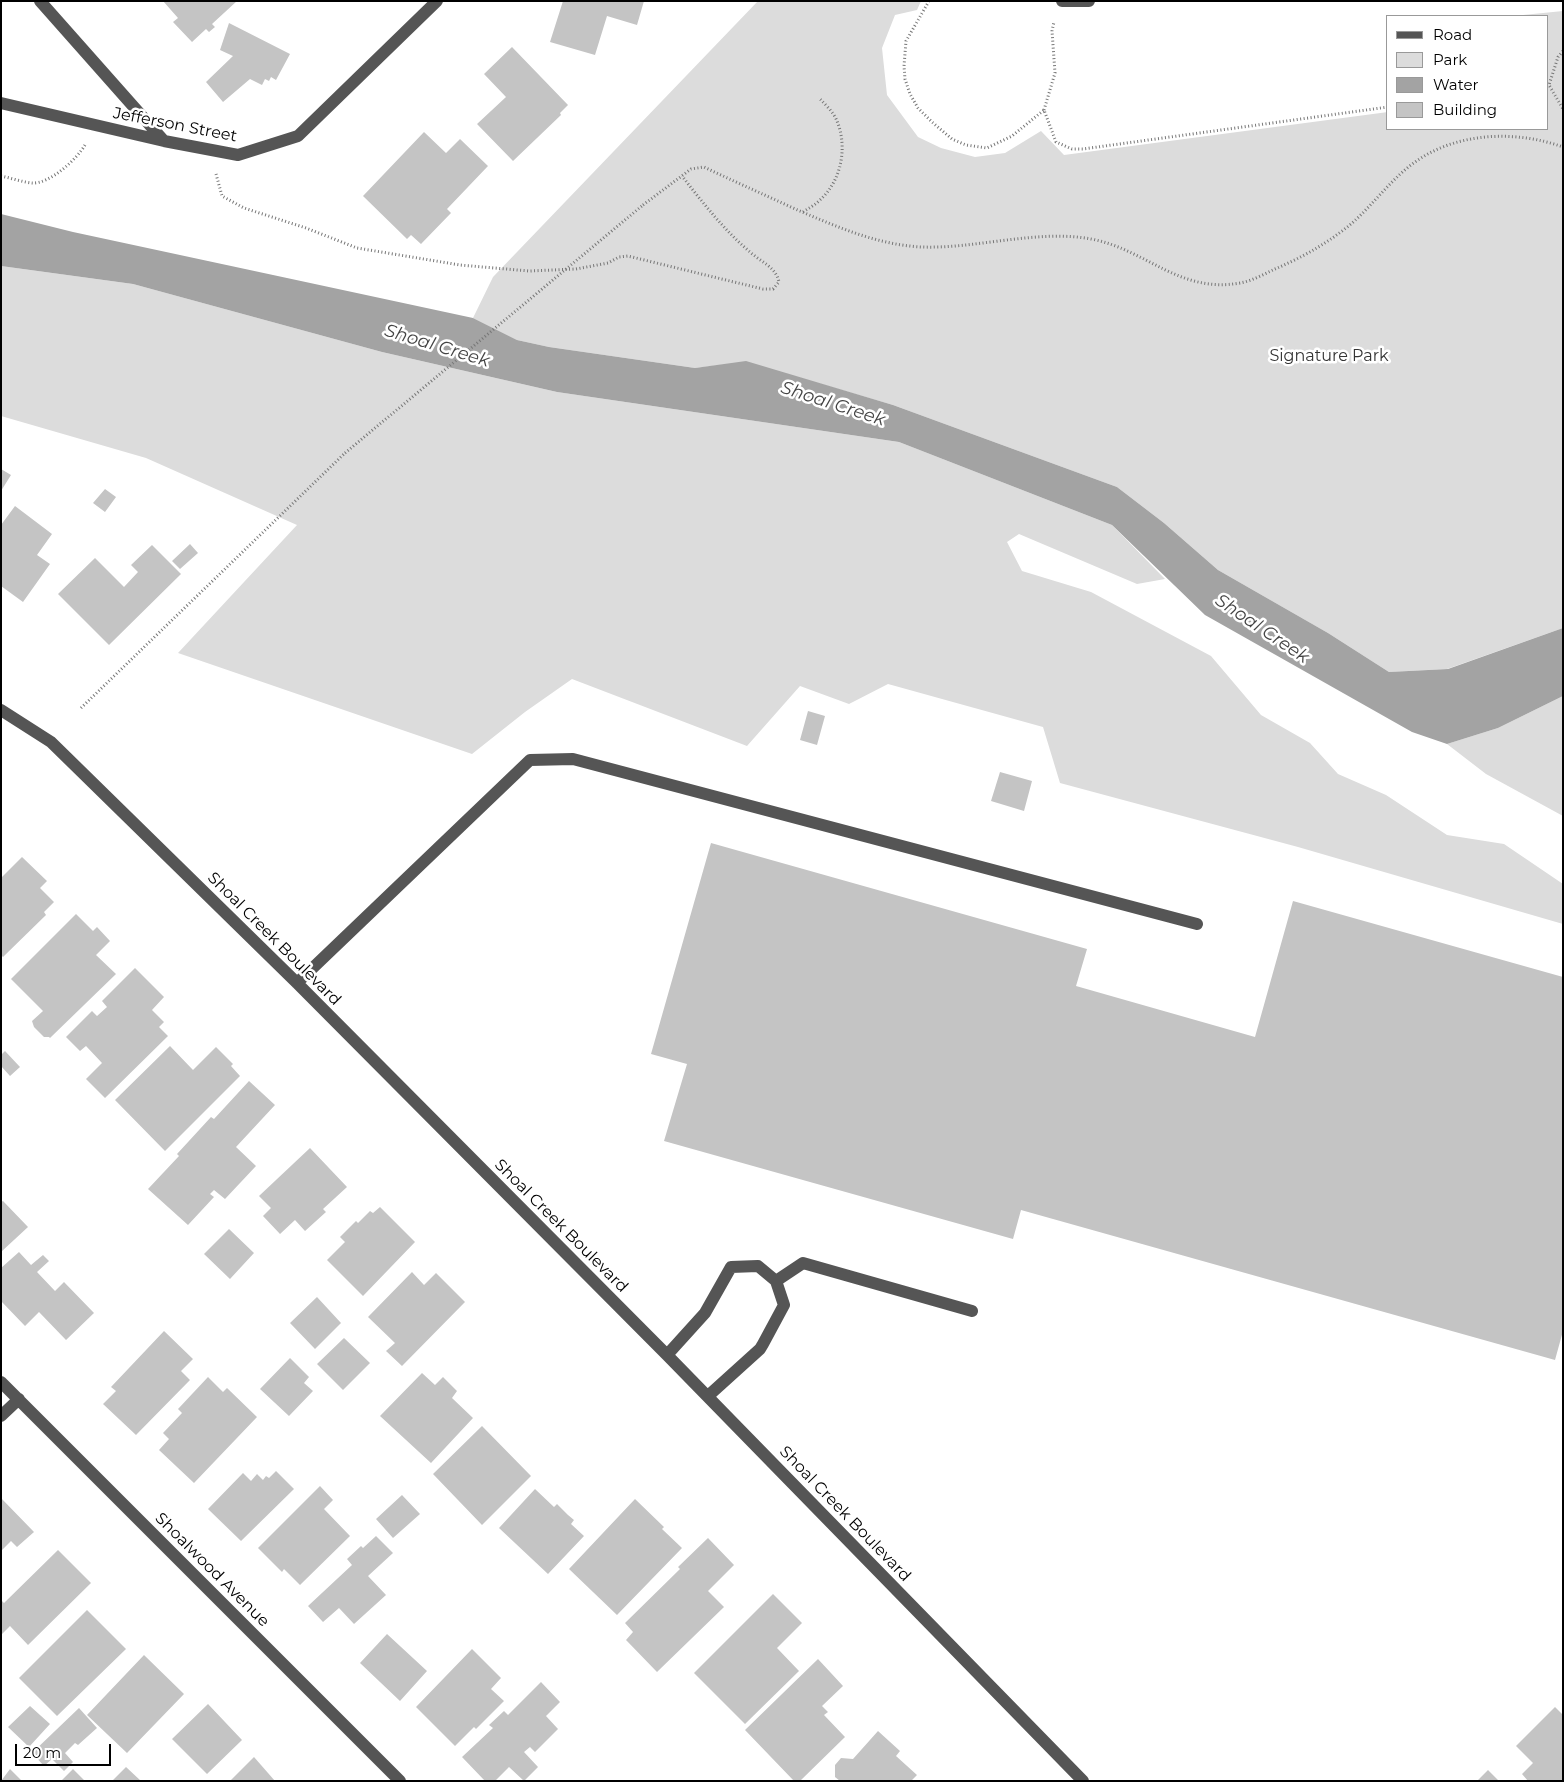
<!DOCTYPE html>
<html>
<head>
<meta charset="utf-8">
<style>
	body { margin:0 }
	#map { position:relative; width:1564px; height:1782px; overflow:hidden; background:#fff; font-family:Montserrat,sans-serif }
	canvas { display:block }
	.frame { position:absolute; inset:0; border:2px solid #000; pointer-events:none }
	.legend { position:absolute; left:1386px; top:15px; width:162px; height:115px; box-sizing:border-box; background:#fff; border:1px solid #999; margin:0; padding:6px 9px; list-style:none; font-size:15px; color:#000 }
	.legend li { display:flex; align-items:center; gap:10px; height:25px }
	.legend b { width:25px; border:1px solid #999 }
	.scale { position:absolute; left:15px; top:1744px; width:96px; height:22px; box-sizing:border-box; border:2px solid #000; border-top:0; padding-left:6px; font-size:15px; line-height:18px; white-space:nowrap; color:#000; -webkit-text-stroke:4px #fff; paint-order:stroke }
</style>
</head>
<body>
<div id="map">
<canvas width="1564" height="1782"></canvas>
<div class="frame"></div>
<ul class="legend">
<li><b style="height:6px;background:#555"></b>Road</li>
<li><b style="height:14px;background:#dcdcdc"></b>Park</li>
<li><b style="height:14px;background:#a3a3a3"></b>Water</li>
<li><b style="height:14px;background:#c4c4c4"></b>Building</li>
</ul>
<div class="scale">20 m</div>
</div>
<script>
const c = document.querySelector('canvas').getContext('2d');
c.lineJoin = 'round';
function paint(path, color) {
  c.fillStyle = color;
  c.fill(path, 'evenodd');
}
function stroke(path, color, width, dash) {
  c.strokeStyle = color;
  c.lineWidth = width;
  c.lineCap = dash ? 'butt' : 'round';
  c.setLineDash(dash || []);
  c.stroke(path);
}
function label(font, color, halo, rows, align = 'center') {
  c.font = font + ' Montserrat,sans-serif';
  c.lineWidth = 5;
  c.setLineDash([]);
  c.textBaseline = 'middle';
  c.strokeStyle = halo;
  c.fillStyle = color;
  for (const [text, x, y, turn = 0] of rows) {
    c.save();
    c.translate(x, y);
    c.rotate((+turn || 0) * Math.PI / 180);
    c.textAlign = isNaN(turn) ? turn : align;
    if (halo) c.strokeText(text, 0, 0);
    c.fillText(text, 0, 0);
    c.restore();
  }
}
const green = new Path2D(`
	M758 1H921L917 10 895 15 882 48 887 95 918 137 941 148 975 157 1005 153 1041 131 1064 155 1388 112V129H1548V16H1513L1563 11V628L1447 669 1389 672 1328 633 1218 570 1164 523 1117 487 893 405 746 362 695 368 549 347 517 340 473 318 493 277Z
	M1 266 133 284 382 352 557 392 899 442 1112 525 1165 579 1137 584 1019 534 1007 542 1022 571 1091 592 1211 656 1261 715 1310 743 1338 774 1386 795 1447 835 1504 844 1563 884V924L1298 847 1060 783 1043 727 888 684 849 704 800 686 747 746 572 679 525 712 472 754 178 653 297 525 146 458 1 416Z
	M1563 696V816L1486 774 1447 744 1498 728Z`);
const water = new Path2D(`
	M1 214 73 232 473 318 517 340 549 347 695 368 746 361 893 405 1117 487 1164 523 1218 570 1328 633 1389 672 1448 669 1563 628V696L1498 728 1447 744 1412 732 1205 615 1112 525 899 442 557 392 382 352 133 284 1 266Z`);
const building = new Path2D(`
	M163 1H237L212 24 215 27 209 32 206 29 192 42 173 22 178 18Z
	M563 1H644L637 25 607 16 595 55 550 42Z
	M229 23 290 54 276 80 271 77 269 81 265 79 262 85 250 79 223 102 206 82 233 56 220 50Z
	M512 47 568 105 560 113 561 115 513 161 477 124 506 97 484 74Z
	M424 132 446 153 460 139 488 166 447 209 451 213 421 244 411 235 407 239 363 196Z
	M1 469 11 475 1 491Z
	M105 489 116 497 105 512 93 503Z
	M15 506 52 534 37 555 50 564 23 602 1 586V525Z
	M190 544 198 553 180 569 172 561Z
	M152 545 181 574 109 645 58 594 95 558 124 587 138 572 131 565Z
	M808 711 825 716 817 745 800 740Z
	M1000 772 1032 781 1024 811 991 801Z
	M711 843 1087 949 1076 986 1255 1037 1293 901 1563 977V1331L1555 1360 1021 1210 1013 1239 664 1141 687 1064 651 1054Z
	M22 857 47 881 40 888 54 902 44 912 46 915 3 957 1 955V878Z
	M76 914 93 931 97 927 110 941 96 955 116 974 50 1038 49 1037H44L34 1027 32 1021 43 1011 11 979Z
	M135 968 164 997 152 1010 164 1022 159 1027 168 1036 105 1098 86 1079 102 1063 86 1046 80 1051 66 1037 92 1011 97 1016 107 1007 102 1001Z
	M170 1046 193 1070 216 1047 233 1064 231 1066 240 1076 165 1151 115 1100Z
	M5 1051 20 1067 10 1076 1 1066V1055Z
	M249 1081 275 1105 236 1147 256 1166 225 1199 214 1190 210 1194 214 1197 188 1225 148 1189 179 1156 177 1154 211 1117 214 1119Z
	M310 1148 347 1187 323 1209 326 1212 305 1231 295 1220 280 1234 263 1216 271 1208 259 1196Z
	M3 1201 28 1227 1 1252V1202Z
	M380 1207 415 1242 363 1296 327 1260 345 1242 340 1237 356 1221 358 1223 370 1211 373 1213Z
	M229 1229 254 1253 230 1279 204 1254Z
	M19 1252 31 1265 43 1255 49 1261 37 1272 55 1291 64 1282 94 1313 66 1340 39 1312 25 1326 1 1301V1268Z
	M412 1272 424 1285 436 1273 465 1302 402 1366 386 1351 395 1343 368 1317Z
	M317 1297 341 1323 315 1349 290 1323Z
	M164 1331 193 1359 181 1371 190 1380 136 1435 103 1404 116 1391 111 1387Z
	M344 1338 370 1363 343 1390 317 1364Z
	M290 1358 309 1377 304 1383 313 1391 289 1416 260 1389Z
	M422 1373 435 1385 443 1377 457 1391 452 1398 473 1418 431 1463 380 1416Z
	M208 1377 223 1392 227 1388 257 1417 194 1483 159 1450 169 1439 163 1433 182 1413 178 1409Z
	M482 1426 531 1476 482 1525 433 1474Z
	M276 1471 294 1489 241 1541 208 1509 243 1473 251 1481 257 1474 263 1480 266 1476 269 1478Z
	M320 1486 333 1500 324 1509 350 1536 300 1585 284 1569 282 1572 258 1548Z
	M535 1489 554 1507 557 1504 568 1515 574 1520 571 1524 584 1536 548 1574 499 1528Z
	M402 1495 420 1514 393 1538 376 1519Z
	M1 1498 34 1532 17 1547 11 1541 1 1551Z
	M635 1499 664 1527 662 1529 682 1548 617 1615 569 1569Z
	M376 1536 393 1553 368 1576 386 1595 354 1624 339 1608 323 1622 308 1606 352 1565 347 1559 361 1546 363 1548Z
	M708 1538 734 1565 708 1591 724 1607 657 1672 626 1640 633 1632 625 1623 680 1569 678 1567Z
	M58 1550 91 1583 28 1645 10 1626 1 1635V1600L4 1603Z
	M773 1594 802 1623 777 1648 799 1671 745 1724 694 1673Z
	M87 1610 126 1649 57 1716 19 1678Z
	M387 1634 427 1671 400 1701 360 1663Z
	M472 1649 501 1678 491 1689 504 1701 476 1729 474 1727 455 1746 416 1707Z
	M144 1655 184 1694 127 1753 87 1715Z
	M818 1659 843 1686 822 1706 828 1712 824 1715 845 1737 800 1781H794L745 1730Z
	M541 1682 560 1702 546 1716 558 1729 535 1752 530 1747 524 1752 538 1767 524 1781 509 1767 495 1781H485L462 1757 493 1728 489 1725 504 1711 508 1715Z
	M208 1704 242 1740 207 1774 172 1739Z
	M30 1706 50 1724 29 1747 8 1727Z
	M1555 1707 1563 1715V1781H1528L1522 1774 1533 1763 1516 1746Z
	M79 1708 97 1728 78 1745 75 1743 65 1753 73 1762 64 1771 52 1759 44 1766 32 1753Z
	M878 1731 900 1751 896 1756 917 1775 911 1781H840L835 1777V1765L841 1758 853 1759Z
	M254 1757 275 1781H230Z
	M126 1767 141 1781H112Z
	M10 1769 22 1781H1Z
	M73 1769 85 1781H61Z
	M1488 1770 1499 1781H1477Z`);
const path = new Path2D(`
	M929 1 906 41 904 66 905 79 910 94 918 108 932 122 952 139 966 145 987 148 1012 136 1044 110 1056 142 1072 149H1083L1388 107
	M1563 51 1558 57 1549 85 1563 109
	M1044 110 1055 73 1052 31 1054 22
	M216 174 222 196 244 208 306 228 357 248 460 265 529 271 576 269 608 263 619 257 628 256 730 281 763 289H773L779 282C776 267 761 262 750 252 724 230 703 203 682 176
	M1 176C11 178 22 182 32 183 50 184 77 159 85 145
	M643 205 691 169 704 167C733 181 763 194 793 208 835 226 877 245 922 247 976 249 1038 229 1091 239 1146 249 1179 294 1240 283 1252 281 1264 274 1275 269 1301 258 1328 243 1351 224 1373 205 1391 179 1415 162 1457 132 1516 130 1563 147
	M803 212C809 208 815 205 820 200 841 181 848 148 837 121 834 113 826 105 820 99
	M81 708 345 453`);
const minor = new Path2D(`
	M40 1 164 141
	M1062 1H1089
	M1 103 164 141 238 155 298 136 437 1
	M1 710 51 742 297 983 667 1355 1083 1781
	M297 983 530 760 573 759 1197 924
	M776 1281 803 1263 972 1311
	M667 1355 705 1313 731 1267 758 1266 776 1281 784 1305 763 1344 760 1349 708 1396
	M1 1382 400 1781
	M1 1416 19 1399`);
const pathBridge = new Path2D(`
	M345 453 643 205`);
const streetNames = [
	["Jefferson Street",175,125,11],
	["Shoal Creek Boulevard",274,939,45],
	["Shoal Creek Boulevard",561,1226,45],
	["Shoal Creek Boulevard",845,1514,46],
	["Shoalwood Avenue",212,1570,45]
];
const parkNames = [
	["Signature Park",1329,356]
];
const waterNames = [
	["Shoal Creek",437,346,17],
	["Shoal Creek",833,404,18],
	["Shoal Creek",1262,629,34]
];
paint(green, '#dcdcdc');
paint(water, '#a3a3a3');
paint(building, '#c4c4c4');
stroke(path, '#777', 3, [1, 2.5]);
stroke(minor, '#555', 12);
stroke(pathBridge, '#777', 3, [1, 2.5]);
label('16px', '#000', '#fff', streetNames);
label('16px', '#333', '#fff', parkNames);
label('italic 18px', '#444', '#fff', waterNames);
</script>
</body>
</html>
